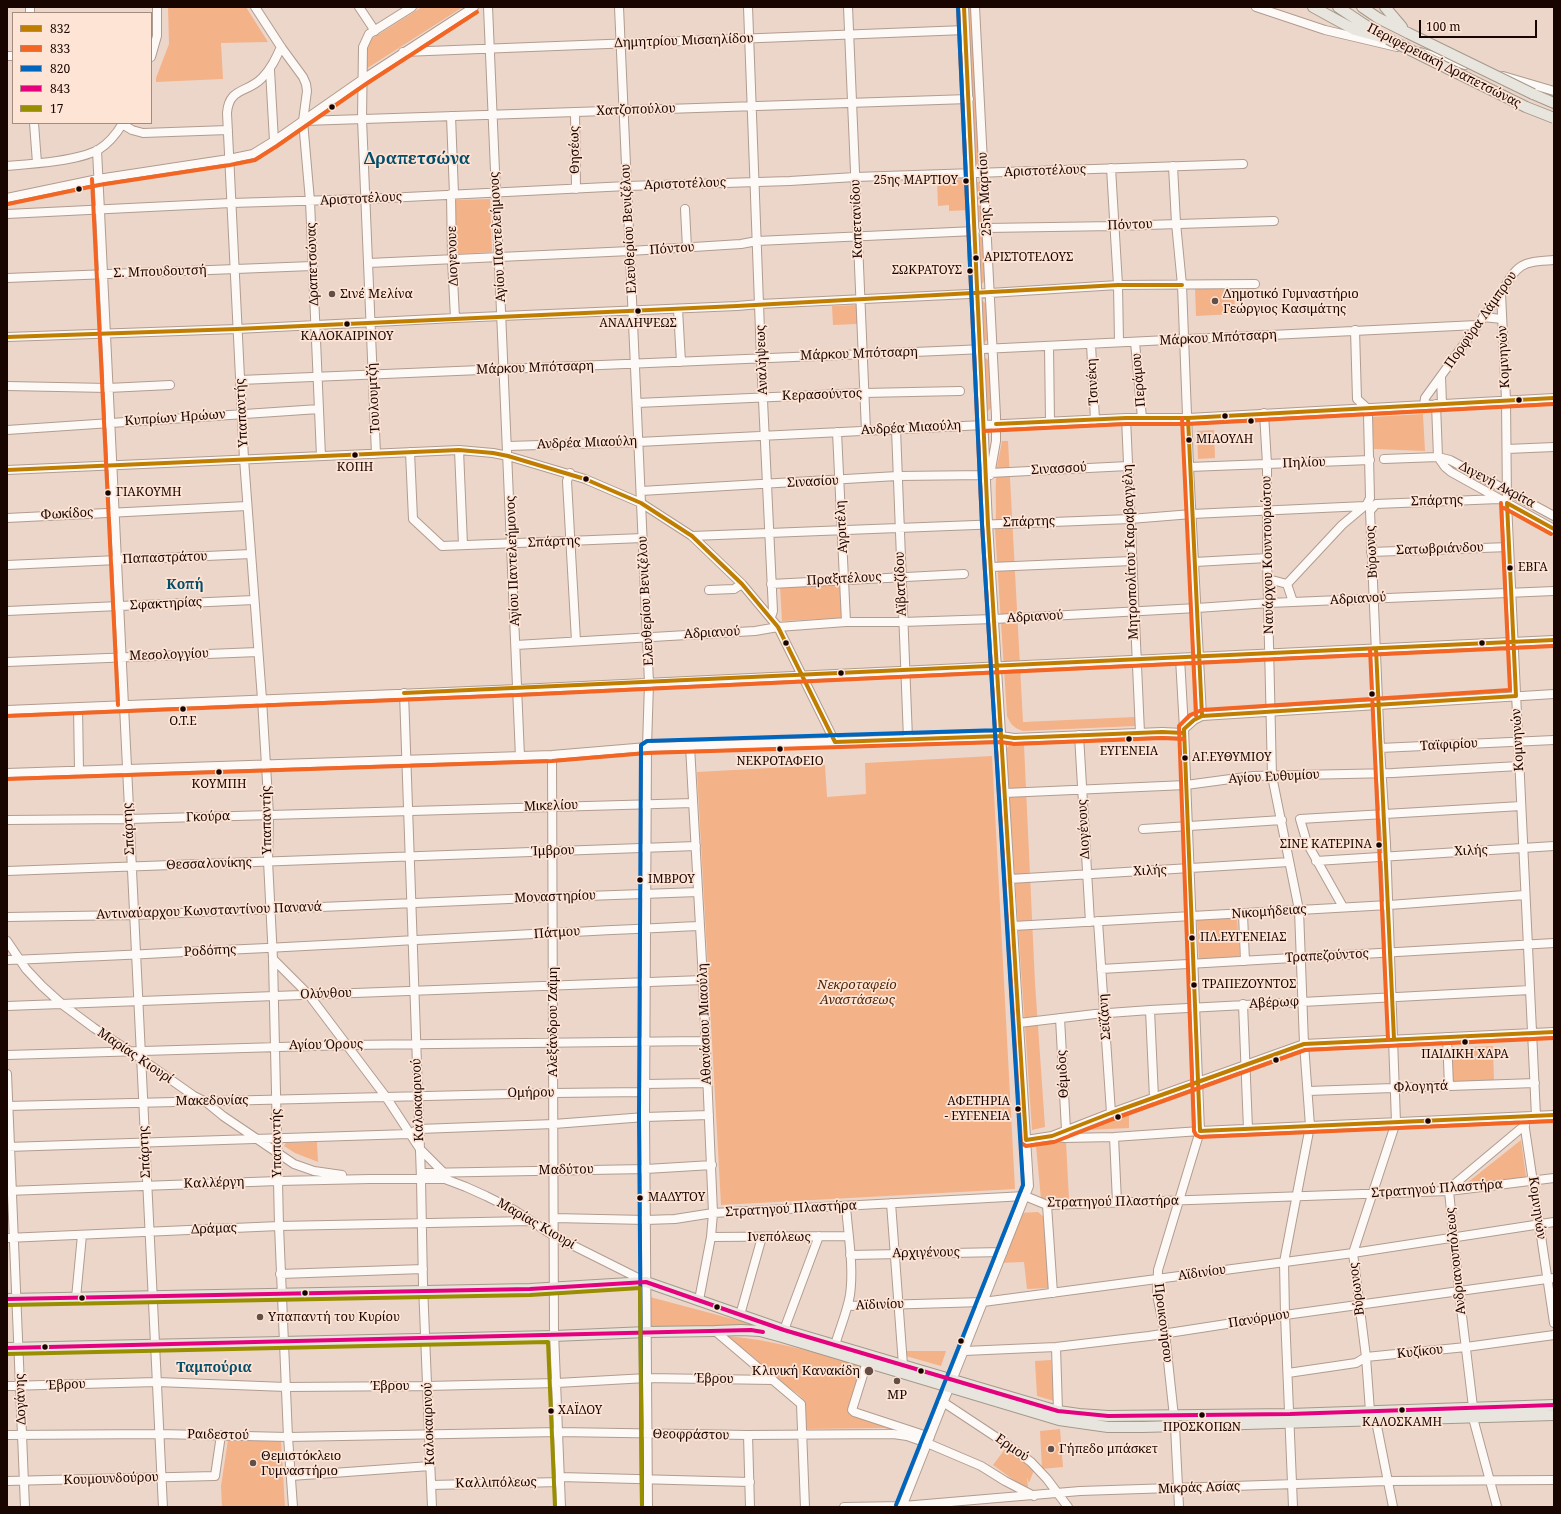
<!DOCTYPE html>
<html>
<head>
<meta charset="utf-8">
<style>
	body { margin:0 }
	#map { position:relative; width:1561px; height:1514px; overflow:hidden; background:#ecd6ca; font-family:"Noto Serif",serif }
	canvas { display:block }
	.frame { position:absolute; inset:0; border:8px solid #190500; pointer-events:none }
	.legend { position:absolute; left:12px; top:12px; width:140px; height:112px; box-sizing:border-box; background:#fee4d4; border:1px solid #a28b7f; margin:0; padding:5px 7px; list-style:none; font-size:12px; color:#190500 }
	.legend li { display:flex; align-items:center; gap:8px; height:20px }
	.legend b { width:20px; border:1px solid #a28b7f }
	.scale { position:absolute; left:1419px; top:20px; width:118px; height:18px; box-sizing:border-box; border:2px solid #190500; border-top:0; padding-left:5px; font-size:12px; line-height:14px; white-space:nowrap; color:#190500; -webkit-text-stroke:3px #fee4d4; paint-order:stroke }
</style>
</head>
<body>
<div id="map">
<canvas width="1561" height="1514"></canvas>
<div class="frame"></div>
<ul class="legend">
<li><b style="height:5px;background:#c07e00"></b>832</li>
<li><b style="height:5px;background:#f26522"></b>833</li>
<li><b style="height:5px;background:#0065bd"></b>820</li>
<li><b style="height:5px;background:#e5007d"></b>843</li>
<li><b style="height:5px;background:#988e00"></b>17</li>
</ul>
<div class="scale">100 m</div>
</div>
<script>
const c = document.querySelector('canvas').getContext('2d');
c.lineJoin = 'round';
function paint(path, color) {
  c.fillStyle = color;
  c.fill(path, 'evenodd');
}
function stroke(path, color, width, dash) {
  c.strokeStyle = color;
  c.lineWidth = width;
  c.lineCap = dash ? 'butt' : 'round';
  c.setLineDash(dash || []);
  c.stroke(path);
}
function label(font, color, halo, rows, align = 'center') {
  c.font = font + ' "Noto Serif",serif';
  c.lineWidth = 3.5;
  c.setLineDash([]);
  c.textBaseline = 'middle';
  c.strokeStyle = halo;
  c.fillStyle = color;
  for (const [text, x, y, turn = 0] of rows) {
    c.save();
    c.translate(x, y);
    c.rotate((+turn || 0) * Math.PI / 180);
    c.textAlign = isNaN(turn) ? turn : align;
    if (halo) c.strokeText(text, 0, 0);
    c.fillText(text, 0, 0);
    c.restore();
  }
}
const green = new Path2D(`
	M168 7H246L268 42 221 43 223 79 156 82V78L169 44Z
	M422 7H463L366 69 367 45 371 39Z
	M966 7H972L979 164H975Z
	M968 179 970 210 949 211V205L938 206 937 181Z
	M975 182H978L980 185 985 280 982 284 980 283Z
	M490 199 492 252 456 254 454 200Z
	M1234 286 1235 314 1196 316 1195 288Z
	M983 301 986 304 988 339 985 342 983 341 981 302Z
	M857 305V324L833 325 832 306Z
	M986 358 989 361 991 408 988 411H986L984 359Z
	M1423 414 1425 451 1374 449 1372 417Z
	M1214 430 1215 458 1198 459 1197 431Z
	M1002 441H1008L1023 722 1135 717V726L1023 731C1014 728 1011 725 1007 716L995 530C997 513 995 496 996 479 996 466 1000 454 1002 441Z
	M842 582 844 618 782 621 780 586Z
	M1024 745 1035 983 1045 1127 1032 1130 1006 748 1009 746Z
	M992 756 1015 1189 721 1205 697 772 825 765 827 797 866 794 865 763Z
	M1237 918 1240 958 1199 962 1197 920Z
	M1493 1046 1494 1082 1451 1083 1449 1048Z
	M1129 1114V1128L1087 1130Z
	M1521 1140 1526 1177 1463 1186Z
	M317 1142 318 1162 295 1153 284 1146 286 1143Z
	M1043 1142H1066L1069 1199H1041L1036 1146Z
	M1038 1212 1045 1218 1049 1288 1027 1289 1024 1262 998 1263 1019 1213Z
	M650 1297 763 1327 650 1326Z
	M727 1336C775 1340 817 1353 863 1367L848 1413 919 1434 918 1436 884 1428 805 1429V1401L798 1394 757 1366V1360Z
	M905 1351H946L941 1366 906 1356Z
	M1051 1360 1054 1401 1037 1396 1035 1361Z
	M1060 1429 1063 1467 1042 1469 1040 1431Z
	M228 1440H281L285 1507H222L221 1486Z
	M1005 1449 1034 1470 1029 1483 1027 1477 1028 1487 1026 1489 993 1465Z`);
const minor = new Path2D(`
	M30 7V13
	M255 7 281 47 303 77 306 84 307 91 303 121 310 201 321 456
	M359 7 375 31
	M488 7 520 756
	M619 7 649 683 647 747 645 1117 648 1507
	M748 7 761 358 773 611 771 617
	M848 7 866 431
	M975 7 996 416V441L990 475
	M1256 7 1325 30 1397 47
	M281 47C276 58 271 69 262 78 248 93 229 87 227 113L244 459 262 699 269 815 268 861 273 959 279 1226 288 1437 293 1507
	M403 52 965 30
	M1420 52 1465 65
	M7 56H13
	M151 57 157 36V7
	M270 70 274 141
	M1503 76 1554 91
	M575 112 576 189
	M451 116 454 194
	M303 121 969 99
	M34 123 37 163
	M122 124 132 130 143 133 228 130
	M97 150 163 1507
	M7 166C31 164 77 161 98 150 108 144 117 133 123 123
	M1173 166 1176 223 1182 285 1189 467 1202 716
	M1111 168 1118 285 1119 342
	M451 194 452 259 455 318
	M7 198 98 179 229 159 253 154 274 141 363 79 474 7
	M685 209 687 248
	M7 214 231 203 366 199 627 186 790 181 855 177 1243 164
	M987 228 1115 226 1274 221
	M369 263 630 251 741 244 757 241 975 231
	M7 278 312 266
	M1501 293 1506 400 1507 503 1536 1116
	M678 309 681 362
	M1483 317 1502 319
	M7 337 237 329 455 318 737 306 760 304 990 293 1118 285 1255 284
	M1135 342 1142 418
	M1091 344 1095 420
	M1049 346 1050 422
	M1441 377 1442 404
	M240 380 962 350 1477 325
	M7 386 108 388 170 385
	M637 403 864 393 960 391
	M1436 404 1438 457 1445 467 1451 472 1554 529
	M1424 405 1425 398 1501 293C1518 264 1520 262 1554 260
	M1264 413 1267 464V558L1272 776 1299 910 1304 1044 1310 1126 1284 1262 1285 1315 1293 1507
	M1126 418 1140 733
	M896 429 908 739
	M7 430 319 409
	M837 432 846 622
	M508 446 638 442 1126 418H1188L1554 398
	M1507 449 1554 447
	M459 450 463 545
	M410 452 413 519 442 546 643 538
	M376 454 362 119 363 47 369 34 412 7
	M1384 459 1438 457 1450 460 1554 516
	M1189 467 1370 460
	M7 470 459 450 493 453 508 456 585 479 641 503 692 536 742 584 778 627 835 742
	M570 473 567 481 576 641
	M990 473 1128 466
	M641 491 897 476 986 475
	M7 518 247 506
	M692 536 1130 519 1192 514 1365 506
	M1371 552 1509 547
	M1195 562 1267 558
	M7 565 251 554
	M991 567 1132 561
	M1268 579 1287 584
	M771 584 964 574
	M709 590 734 589 742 584
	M1293 602 1287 584 1342 525 1367 504 1370 498 1368 415 1367 408 1357 399 1355 330
	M7 611 254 600
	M516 645 755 631 778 627 846 622H902L994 619 1197 608 1269 603 1554 591
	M1180 658 1184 729
	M7 662 258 652
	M404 693 421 1179 423 1285 432 1507
	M78 707 79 771
	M7 710 518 689 1554 640
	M1079 735 1090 922
	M690 746 703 980 713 1213 711 1237 699 1300
	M1380 748 1554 740
	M552 755 554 1332 561 1507
	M7 773 552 755 647 747 827 742 1001 736 1014 738 1162 732 1184 733
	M1005 793 1186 785 1253 776 1393 773 1519 766
	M7 820 129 819 693 803
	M1143 829 1282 820
	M1316 861 1554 846
	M7 871 696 846
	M1010 879 1289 862
	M1343 907 1307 843 1300 819 1521 806
	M1243 914 1245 961
	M7 917 133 915 532 898 698 892
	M1098 921 1111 1113
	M1013 926 1389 905 1525 895
	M7 941 26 969 42 986 63 1005 94 1028 140 1058 194 1096 206 1102 223 1116 294 1164 314 1171 342 1175
	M273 959 309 995 386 1097 420 1149 444 1173
	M7 960C238 951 469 936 700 926
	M1101 969 1554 943
	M1243 1004 1248 1129
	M7 1006 703 980
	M1150 1010 1154 1098
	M1060 1018 1066 1130
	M1019 1023 1095 1014 1150 1010 1530 990
	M1447 1037 1449 1086
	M7 1055 347 1045 705 1041
	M7 1074 25 1507
	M645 1084 707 1083
	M1308 1091 1535 1083
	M7 1106 553 1093 645 1092
	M1524 1122 1554 1323
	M1052 1136 1064 1138 1114 1137 1200 1131 1554 1115
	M1114 1137 1117 1202
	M1026 1140 1052 1136 1111 1113 1304 1044 1554 1032
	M7 1147 409 1134 419 1129 554 1124 645 1117 709 1115
	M421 1173 646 1169 712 1165
	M7 1191 278 1181 370 1179H445L466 1187 486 1196 514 1210 554 1236 646 1282
	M891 1203 903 1365
	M1047 1205 1053 1293
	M554 1218 646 1220 675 1219 713 1213 1025 1196 1047 1205 1449 1191 1554 1178
	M711 1237 848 1236
	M7 1238 279 1226 530 1221
	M850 1255 1003 1252
	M280 1274 423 1269
	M76 1298 82 1235
	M848 1306 983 1302 1353 1253 1554 1222
	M740 1315 762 1237
	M784 1330 819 1236
	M715 1331 801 1404 805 1507
	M835 1345C840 1328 847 1312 850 1295 854 1266 848 1235 846 1206
	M1056 1347 1058 1411
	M964 1351 1056 1347 1149 1336 1285 1315 1554 1278
	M867 1362 852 1410 854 1412 930 1437
	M1288 1373 1356 1363 1366 1357 1466 1347 1554 1335
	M7 1386 157 1382 286 1387 427 1386 557 1383 647 1378 773 1380
	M943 1402 1008 1445 1031 1462 1047 1479 1068 1507
	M1473 1407 1459 1291 1449 1191 1451 1187 1525 1125
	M1370 1411 1366 1357 1353 1253 1396 1122 1386 844 1380 748 1370 511 1376 504 1499 499
	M1473 1418 1497 1507
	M1376 1421 1393 1507
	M7 1435 159 1434 288 1437 558 1432 748 1435 893 1434 907 1436 927 1443 981 1466 1005 1481 1034 1496
	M748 1435 750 1507
	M291 1476 430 1466
	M560 1477 750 1482
	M7 1481 215 1476 221 1435
	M431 1485 560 1482
	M844 1507 903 1506 1080 1491 1387 1481 1554 1480
	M902 1507 1029 1186 988 524 964 7
	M1179 1507 1175 1426 1165 1333 1157 1295 1158 1270 1200 1131 1184 729 1194 720 1202 716 1554 694`);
const major = new Path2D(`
	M1313 7 1355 30 1388 39
	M1338 7 1374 31
	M1362 7 1378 18 1408 33
	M1385 7 1402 27
	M1533 94 1554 103
	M7 1299 530 1289 646 1282 784 1330 1058 1411 1079 1414 1108 1416 1290 1414 1554 1405
	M7 1348 554 1336 647 1332 715 1331 741 1330 760 1331 782 1337 1059 1420 1108 1427H1143L1554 1415`);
const majorBridge = new Path2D(`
	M1408 33 1533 94
	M1388 39 1526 107 1554 118`);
const bus1 = new Path2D(`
	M964 7 988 524 1026 1140 1052 1136 1111 1113 1304 1044 1554 1032
	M7 337 237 329 737 306 1118 285H1182
	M1188 418 1202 716
	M996 424 1126 418H1188L1554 398
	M7 470 459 450 493 453 508 456 585 479 641 503 692 536 742 584 778 627 835 742 1001 736 1014 738 1162 732 1184 733
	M1507 503 1516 696 1202 716 1194 720 1184 729 1200 1131 1554 1115
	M1507 503 1554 529
	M1376 649 1394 1039
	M404 693 1554 640`);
const bus2 = new Path2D(`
	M958 7 982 524 1021 1143 1026 1146 1054 1142 1113 1119 1305 1050 1554 1038
	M92 179 118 705
	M8 204 99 185 230 165 255 160 277 146 366 84 477 12
	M1182 418 1196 716
	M984 431 1126 424H1188L1554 404
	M1501 503 1510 690 1202 710 1190 715 1179 726 1194 1131 1196 1135 1200 1137 1554 1121
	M1504 508 1551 534
	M1370 649 1388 1039
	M7 716 518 695 1554 646
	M7 779 552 761 647 753 1001 742 1014 744 1162 738 1184 739`);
const bus3 = new Path2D(`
	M896 1505 1023 1185 982 524 958 7
	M642 1507 639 1117 641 745 647 741 1001 730`);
const bus4 = new Path2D(`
	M7 1299 530 1289 646 1282 784 1330 1058 1411 1108 1416 1290 1414 1554 1405
	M7 1348C255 1343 503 1337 751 1330L763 1332`);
const bus5 = new Path2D(`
	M7 1305 530 1295 640 1288 642 1507
	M7 1354 548 1342 555 1507`);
const markers = [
	[332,107,3.5,"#190500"],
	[966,181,3.5,"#190500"],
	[79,189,3.5,"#190500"],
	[976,258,3.5,"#190500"],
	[970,271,3.5,"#190500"],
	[332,294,4,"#634e47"],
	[1215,301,4,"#634e47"],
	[638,311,3.5,"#190500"],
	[347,324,3.5,"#190500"],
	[1519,400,3.5,"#190500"],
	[1225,416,3.5,"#190500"],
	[1251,421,3.5,"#190500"],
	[1189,440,3.5,"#190500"],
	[355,455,3.5,"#190500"],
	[586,479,3.5,"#190500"],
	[108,493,3.5,"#190500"],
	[1510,568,3.5,"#190500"],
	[786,643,3.5,"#190500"],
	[1482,643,3.5,"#190500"],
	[841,673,3.5,"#190500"],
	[1372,694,3.5,"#190500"],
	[183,709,3.5,"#190500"],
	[1129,739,3.5,"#190500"],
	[780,749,3.5,"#190500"],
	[1185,758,3.5,"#190500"],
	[219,772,3.5,"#190500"],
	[1379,845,3.5,"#190500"],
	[640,880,3.5,"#190500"],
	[1192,938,3.5,"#190500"],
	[1194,985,3.5,"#190500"],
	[1465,1042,3.5,"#190500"],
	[1276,1060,3.5,"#190500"],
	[1018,1109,3.5,"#190500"],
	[1118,1117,3.5,"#190500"],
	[1428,1121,3.5,"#190500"],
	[640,1198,3.5,"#190500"],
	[305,1293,3.5,"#190500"],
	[82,1298,3.5,"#190500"],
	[717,1307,3.5,"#190500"],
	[260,1317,4,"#634e47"],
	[961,1341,3.5,"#190500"],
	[45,1347,3.5,"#190500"],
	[869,1371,5,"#634e47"],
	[921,1371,3.5,"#190500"],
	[897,1381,4,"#634e47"],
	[1402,1410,3.5,"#190500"],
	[551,1411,3.5,"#190500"],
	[1202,1415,3.5,"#190500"],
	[1051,1449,4,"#634e47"],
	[253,1463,4,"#634e47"]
];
const busNames = [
	["25ης ΜΑΡΤΙΟΥ",958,181,"right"],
	["ΑΡΙΣΤΟΤΕΛΟΥΣ",984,258],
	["ΣΩΚΡΑΤΟΥΣ",962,271,"right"],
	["ΑΝΑΛΗΨΕΩΣ",638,324,"center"],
	["ΚΑΛΟΚΑΙΡΙΝΟΥ",347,337,"center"],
	["ΜΙΑΟΥΛΗ",1196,440],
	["ΚΟΠΗ",355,468,"center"],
	["ΓΙΑΚΟΥΜΗ",116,493],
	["ΕΒΓΑ",1518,568],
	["Ο.Τ.Ε",183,722,"center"],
	["ΕΥΓΕΝΕΙΑ",1129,752,"center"],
	["ΑΓ.ΕΥΘΥΜΙΟΥ",1192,758],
	["ΝΕΚΡΟΤΑΦΕΙΟ",780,762,"center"],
	["ΚΟΥΜΠΗ",219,785,"center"],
	["ΣΙΝΕ ΚΑΤΕΡΙΝΑ",1372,845,"right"],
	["ΙΜΒΡΟΥ",648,880],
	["ΠΛ.ΕΥΓΕΝΕΙΑΣ",1200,938],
	["ΤΡΑΠΕΖΟΥΝΤΟΣ",1202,985],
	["ΠΑΙΔΙΚΗ ΧΑΡΑ",1465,1055,"center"],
	["ΑΦΕΤΗΡΙΑ",1010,1102,"right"],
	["- ΕΥΓΕΝΕΙΑ",1010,1117,"right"],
	["ΜΑΔΥΤΟΥ",648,1198],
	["ΧΑΪΔΟΥ",558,1411],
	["ΚΑΛΟΣΚΑΜΗ",1402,1423,"center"],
	["ΠΡΟΣΚΟΠΩΝ",1202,1428,"center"]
];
const streetNames = [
	["Δημητρίου Μισαηλίδου",684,41,-2],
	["Περιφερειακή Δραπετσώνας",1444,66,27],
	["Χατζοπούλου",636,110,-2],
	["Θησέως",575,150,-91],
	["Αριστοτέλους",1045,171,-2],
	["Αριστοτέλους",685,184,-2],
	["25ης Μαρτίου",985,194,-93],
	["Αριστοτέλους",361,199,-3],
	["Καπετανίδου",857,219,-92],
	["Πόντου",1130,225,-2],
	["Ελευθερίου Βενιζέλου",629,229,-93],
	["Αγίου Παντελεήμονος",498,237,-93],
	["Πόντου",672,249,-4],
	["Διογενουε",453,256,-92],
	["Δραπετσώνας",313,264,-92],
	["Σ. Μπουδουτσή",160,272,-2],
	["Πορφύρα Λάμπρου",1481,320,-55],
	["Μάρκου Μπότσαρη",1218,338,-3],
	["Μάρκου Μπότσαρη",859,354,-2],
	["Κομνηνών",1504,357,-93],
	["Αναλήψεως",762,360,-92],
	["Μάρκου Μπότσαρη",535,368,-2],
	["Περάμου",1139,380,-95],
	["Τσινέκη",1093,382,-93],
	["Κερασούντος",822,395,-2],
	["Τουλουμτζή",374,398,-93],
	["Υπαπαντής",242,413,-93],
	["Κυπρίων Ηρώων",175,418,-4],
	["Ανδρέα Μιαούλη",911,428,-3],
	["Ανδρέα Μιαούλη",587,443,-2],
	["Πηλίου",1304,463,-2],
	["Σινασσού",1059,469,-3],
	["Σινασίου",813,482,-3],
	["Διγενή Ακρίτα",1497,485,28],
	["Σπάρτης",1437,501,-2],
	["Φωκίδος",67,514,-3],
	["Σπάρτης",1029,522,-2],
	["Αγριτέλη",842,527,-93],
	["Σπάρτης",554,542,-3],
	["Σατωβριάνδου",1440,549,-2],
	["Μητροπολίτου Καραβαγγέλη",1131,552,-92],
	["Βύρωνος",1372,552,-93],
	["Ναυάρχου Κουντουριώτου",1268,555,-91],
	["Παπαστράτου",165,558,-2],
	["Αγίου Παντελεήμονος",513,561,-92],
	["Πραξιτέλους",844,579,-3],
	["Αϊβατζίδου",901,584,-92],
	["Αδριανού",1358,599,-3],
	["Ελευθερίου Βενιζέλου",646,601,-93],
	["Σφακτηρίας",166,604,-3],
	["Αδριανού",1035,617,-3],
	["Αδριανού",712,633,-3],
	["Μεσολογγίου",169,655,-2],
	["Κομνηνών",1518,740,-93],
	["Ταϊφιρίου",1449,745,-3],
	["Αγίου Ευθυμίου",1274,777,-3],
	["Μικελίου",551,806,-2],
	["Γκούρα",208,817,-2],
	["Υπαπαντής",267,820,-91],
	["Σπάρτης",129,829,-93],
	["Διογένους",1084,829,-93],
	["Ίμβρου",553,851,-2],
	["Χιλής",1471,851,-3],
	["Θεσσαλονίκης",209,864,-2],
	["Χιλής",1150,871,-3],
	["Μοναστηρίου",555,897,-2],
	["Αντιναύαρχου Κωνσταντίνου Πανανά",209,911,-2],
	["Νικομήδειας",1269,912,-4],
	["Πάτμου",557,933,-4],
	["Ροδόπης",210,951,-3],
	["Τραπεζούντος",1327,956,-3],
	["Ολύνθου",326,994,-2],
	["Αβέρωφ",1274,1003,-3],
	["Σεϊζάνη",1105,1017,-94],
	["Αλεξάνδρου Ζαΐμη",553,1022,-90],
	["Αθανάσιου Μιαούλη",705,1024,-92],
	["Αγίου Όρους",326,1045,-1],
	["Μαρίας Κιουρί",135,1056,34],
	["Θέμιδος",1063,1074,-93],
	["Φλογητά",1421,1087,-2],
	["Ομήρου",531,1093,-1],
	["Καλοκαιρινού",418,1100,-92],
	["Μακεδονίας",212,1101,-1],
	["Υπαπαντής",277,1143,-91],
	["Σπάρτης",145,1152,-93],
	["Μαδύτου",566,1170,-1],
	["Καλλέργη",214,1183,-2],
	["Στρατηγού Πλαστήρα",1437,1189,-4],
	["Στρατηγού Πλαστήρα",1113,1202,-1],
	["Κομνηνών",1537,1208,82],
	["Στρατηγού Πλαστήρα",791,1209,-3],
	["Μαρίας Κιουρί",536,1224,30],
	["Δράμας",214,1229,-2],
	["Ινεπόλεως",779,1237],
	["Αρχιγένους",926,1253,-1],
	["Ανδριανουπόλεως",1456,1261,-96],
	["Αϊδινίου",1202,1273,-8],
	["Βύρωνος",1357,1289,-97],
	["Αϊδινίου",880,1305,-2],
	["Πανόρμου",1259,1319,-9],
	["Προικονήσου",1163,1323,83],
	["Κυζίκου",1420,1352,-6],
	["Έβρου",714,1379,1],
	["Έβρου",66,1385,-2],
	["Έβρου",390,1386],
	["Δογάνης",21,1399,-92],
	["Καλοκαιρινού",429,1424,-92],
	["Ραιδεστού",218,1435,1],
	["Θεοφράστου",691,1435,1],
	["Ερμού",1012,1448,35],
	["Κουμουνδούρου",111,1479,-2],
	["Καλλιπόλεως",496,1483,-1],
	["Μικράς Ασίας",1199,1488,-2]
];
const poiNames = [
	["Σινέ Μελίνα",340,294],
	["Δημοτικό Γυμναστήριο",1223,294],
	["Γεώργιος Κασιμάτης",1223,309],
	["Υπαπαντή του Κυρίου",268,1317],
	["Κλινική Κανακίδη",860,1371,"right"],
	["MP",897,1395,"center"],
	["Γήπεδο μπάσκετ",1059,1449],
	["Θεμιστόκλειο",261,1456],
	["Γυμναστήριο",261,1471]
];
const parkNames = [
	["Νεκροταφείο",857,985],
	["Αναστάσεως",857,1000]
];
const neighbourhoodNames = [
	["Κοπή",185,585],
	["Ταμπούρια",214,1368]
];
const districtNames = [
	["Δραπετσώνα",417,159]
];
paint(green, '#f4b289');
stroke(minor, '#b19c90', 10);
stroke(major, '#a49a8b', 12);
stroke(minor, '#fcf9f7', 8);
stroke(major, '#e8e5de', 10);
stroke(majorBridge, '#a49a8b', 12, []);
stroke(majorBridge, '#e8e5de', 10);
stroke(bus1, '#c07e00', 4);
stroke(bus2, '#f26522', 4);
stroke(bus3, '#0065bd', 4);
stroke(bus4, '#e5007d', 4);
stroke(bus5, '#988e00', 4);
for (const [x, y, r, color] of markers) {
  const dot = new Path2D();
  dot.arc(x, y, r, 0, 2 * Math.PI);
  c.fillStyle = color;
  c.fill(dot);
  stroke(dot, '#fee4d4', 1.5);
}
label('12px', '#190500', '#fee4d4', busNames, 'left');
label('13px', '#190500', '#fee4d4', streetNames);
label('13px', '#190500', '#fee4d4', poiNames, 'left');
label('italic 13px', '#4f2505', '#fee4d4', parkNames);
label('bold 14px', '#034d6a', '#fee4d4', neighbourhoodNames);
label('bold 17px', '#034d6a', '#fee4d4', districtNames);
</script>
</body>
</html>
